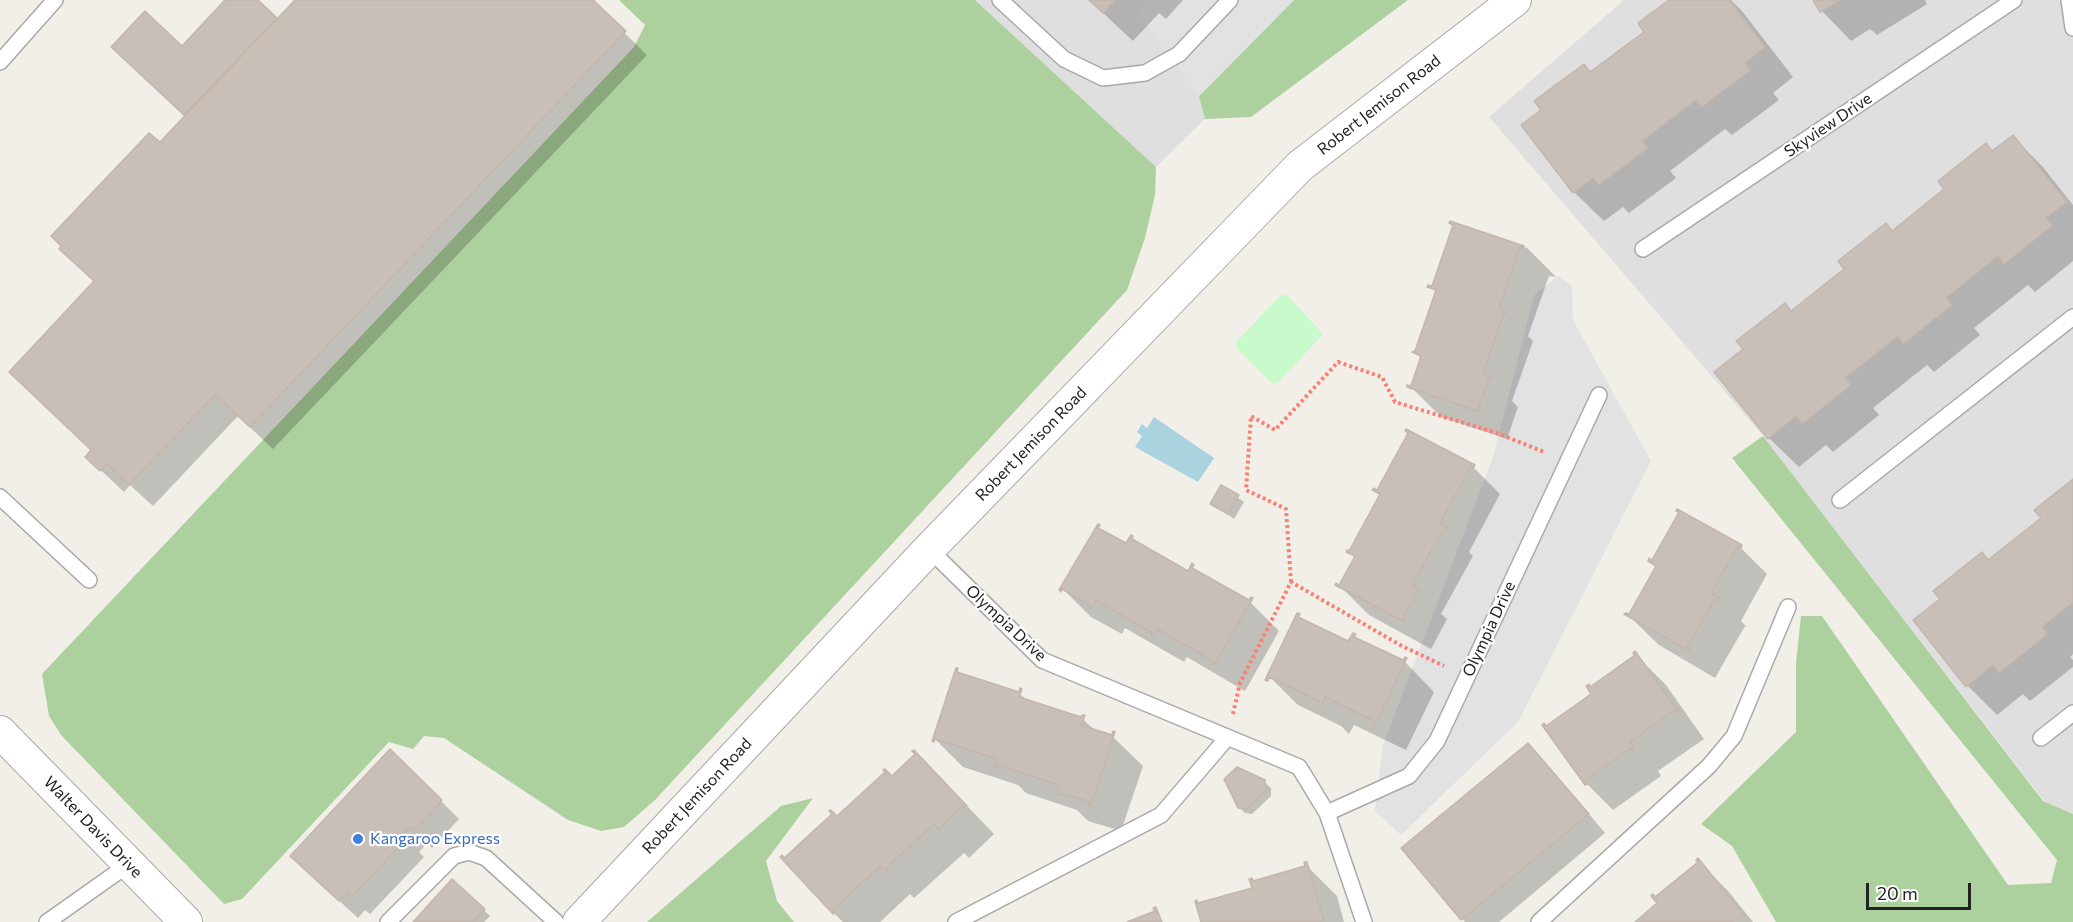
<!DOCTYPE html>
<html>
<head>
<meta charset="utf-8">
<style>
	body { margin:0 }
	#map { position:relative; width:2073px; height:922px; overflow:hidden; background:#f2efe9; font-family:Commissioner,sans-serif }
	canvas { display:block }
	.scale { position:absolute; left:1866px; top:883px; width:105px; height:27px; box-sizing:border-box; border:3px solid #222; border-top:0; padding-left:8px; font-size:18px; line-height:21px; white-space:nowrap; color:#222; -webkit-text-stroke:4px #fff; paint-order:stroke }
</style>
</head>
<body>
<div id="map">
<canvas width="2073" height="922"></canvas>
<div class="scale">20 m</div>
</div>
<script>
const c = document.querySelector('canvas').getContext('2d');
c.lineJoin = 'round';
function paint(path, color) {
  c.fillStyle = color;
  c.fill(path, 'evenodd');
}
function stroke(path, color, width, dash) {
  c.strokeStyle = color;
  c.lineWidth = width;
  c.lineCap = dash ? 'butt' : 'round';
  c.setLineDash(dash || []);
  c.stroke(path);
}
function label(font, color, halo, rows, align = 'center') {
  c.font = font + ' Commissioner,sans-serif';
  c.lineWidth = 4.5;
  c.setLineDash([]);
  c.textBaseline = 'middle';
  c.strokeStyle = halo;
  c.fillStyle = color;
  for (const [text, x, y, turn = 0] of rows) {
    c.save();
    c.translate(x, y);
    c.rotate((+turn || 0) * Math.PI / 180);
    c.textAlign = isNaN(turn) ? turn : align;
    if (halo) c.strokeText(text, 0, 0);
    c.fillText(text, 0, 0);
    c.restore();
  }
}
const residential = new Path2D(`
	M975 0H1294L1199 95 1205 119 1156 167Z
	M1624 0H2073V814L2044 801 1763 436 1489 117Z`);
const forest = new Path2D(`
	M619 0H975L1156 167 1155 195 1145 238 1127 290 655 800 624 827 601 831 568 820 444 738 424 736 413 749 389 742 242 899 224 904 61 735 49 716 42 674 634 47 645 25Z
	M1294 0H1408L1251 117 1205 119 1199 96Z
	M1763 436 2043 801 2073 814V922H1776L1732 846 1701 824 1796 732V663L1801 616H1822L2008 885 2051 883 2057 860 1732 458Z
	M813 798 766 861 777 901 794 922H647L781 806Z`);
const park = new Path2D(`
	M1281 295H1287L1323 334 1278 383 1273 384 1236 348V342Z`);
const parking = new Path2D(`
	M1150 0H1294L1199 96 1138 13Z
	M1558 276 1572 285 1573 320 1651 461 1518 722 1401 835 1375 811 1383 745 1493 457 1534 295Z`);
const water = new Path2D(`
	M1154 417 1214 458 1198 482 1135 447 1142 436 1137 432 1142 424 1147 428Z`);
const shadow = new Path2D(`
	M227 0H256L277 20 297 0H591L647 55 273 449 238 416 153 506 130 485 124 492 87 457 93 450 96 282 160 145 186 117 131 65 182 48Z
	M1089 0H1183L1166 19 1159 13 1133 41Z
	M1671 0H1731L1742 11 1793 77 1773 93 1779 100 1732 135 1725 129 1670 171 1676 178 1629 213 1623 207 1604 221 1574 192 1591 74 1646 32Z
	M1815 0H1925L1927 4 1877 35 1870 29 1851 41 1822 11Z
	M2013 137 2042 166 2073 205V261L2035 292 2028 285 1974 328 1980 335 1934 372 1927 365 1873 408 1879 415 1833 452 1826 445 1799 467 1769 438 1792 312Z
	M1455 224 1527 248 1556 277 1549 276 1528 336 1533 341 1512 401 1518 407 1507 439 1441 417 1412 388 1422 359 1416 353 1437 292 1433 288Z
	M1471 465 1500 494 1469 552 1473 556 1441 614 1447 619 1431 649 1369 615 1340 586 1355 558 1350 553 1381 495 1377 492Z
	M2073 481V654L2070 657 2073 660V667L2030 701 2023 694 1997 715 1968 686 1915 621 2043 518Z
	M1222 487 1244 502 1234 519 1212 503Z
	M1738 545 1767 574 1741 621 1748 628 1745 626 1715 678 1659 645 1629 616 1657 568 1650 561 1653 562Z
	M1126 546 1250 602 1279 631 1245 691 1187 657 1184 662 1125 628 1122 634 1091 617 1062 588Z
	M1349 643 1405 662 1434 692 1406 750 1354 725 1349 734 1341 726 1298 705 1269 676Z
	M1637 656 1666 685 1704 739 1658 771 1661 776 1613 810 1584 781 1594 694Z
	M955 673 1020 694 1028 701 1083 719 1095 731 1113 737 1143 766 1121 831 1088 821 1077 810 1026 793 1018 785 963 767 934 738Z
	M1528 745 1546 763 1605 833 1499 922H1465L1403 849Z
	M892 778 946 784 994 834 969 858 964 853 914 898 910 894 880 922H843L832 911 837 818Z
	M1264 782 1271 788V796L1252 814 1245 813 1239 807Z
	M441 801 459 819 432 848 427 843 419 852 424 857 370 914 365 910 358 918 310 874Z
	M1700 863 1729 892 1753 922H1637Z
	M1308 867 1337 896 1344 922H1203L1254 889 1252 879 1254 882Z
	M453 881 490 916 484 922H415Z`);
const building = new Path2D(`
	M225 0H258L277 18 184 115 111 47 145 11 182 46Z
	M295 0H593L626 31 250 427 215 395 129 485 107 464 100 471 85 457 91 450 9 372 94 281 59 249 61 246 51 236 149 133 160 142Z
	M1089 0H1115L1103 13Z
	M1669 0H1729L1765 47 1745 63 1751 70 1702 107 1696 100 1642 141 1648 148 1599 185 1593 178 1573 193 1521 125 1541 110 1534 101 1584 64 1590 72 1644 32 1638 23Z
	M1813 0H1841L1820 12Z
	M2013 135 2067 202 2046 218 2052 226 2004 264 1998 256 1946 298 1952 305 1903 344 1898 336 1845 378 1851 385 1802 424 1796 416 1768 439 1714 372 1743 349 1736 341 1785 303 1791 311 1844 269 1838 261 1886 223 1892 231 1944 189 1938 181 1986 143 1992 151Z
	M1450 221 1524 246 1523 248 1520 247 1499 308 1507 311 1506 314 1504 312 1483 374 1492 377 1491 379H1489L1478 409 1480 412 1407 387V385L1411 386 1421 356 1412 352 1415 351 1436 290 1427 287 1428 285 1432 286 1453 225 1449 223Z
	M1406 429 1475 465 1473 468 1471 466 1440 523 1447 527 1446 529 1444 528 1412 585 1421 590H1418L1402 619 1405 620 1403 621 1335 585 1336 583 1339 585 1355 556 1346 552 1347 550 1349 551 1380 494 1372 490 1374 488 1377 490 1408 433 1405 431Z
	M2073 479V602L2042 627 2048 634 1999 673 1993 665 1966 687 1913 620 1940 599 1933 591 1982 552 1988 560 2041 518 2034 510Z
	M1221 485 1239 495 1228 514 1210 504Z
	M1677 509 1742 545 1741 548 1738 546 1711 593 1719 598 1718 601 1715 599 1687 647 1690 649 1689 651 1624 614 1626 613 1629 614 1656 566 1648 561 1649 558 1652 560 1679 512 1676 511Z
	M1098 524 1100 525 1098 528 1126 543 1131 535 1133 536 1132 539 1188 571 1192 563 1194 565 1192 568 1249 600 1251 597 1253 598 1214 665 1212 664 1213 661 1157 629 1153 636 1151 635 1152 633 1096 600 1091 609 1089 607 1090 605 1062 589 1061 592 1059 590Z
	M1297 613 1300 614 1298 617 1348 641 1353 633 1356 634 1354 637 1403 660 1405 657 1407 658 1375 725 1373 723 1374 721 1325 697 1321 706 1318 705 1319 701 1269 677 1268 681 1265 680Z
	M1635 651 1678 711 1676 712 1675 710 1630 742 1635 750 1633 751 1631 748 1585 780 1587 784 1585 785 1542 725 1544 723 1546 726 1591 694 1586 686 1589 684 1590 687 1635 655 1633 653Z
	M956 668H958L957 672 1019 692 1020 688 1022 689 1019 697 1081 717 1082 715H1085L1081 725 1112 735 1113 731 1115 732 1091 806 1089 805 1090 802 1060 793 1059 795 1056 794 1059 785 997 765V767H994L997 759 935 739 934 742 932 741Z
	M1528 743 1589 814 1461 920 1401 848Z
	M390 749 442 800 433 811 413 831 409 827 402 834 407 838 351 898 347 893 339 901 290 856Z
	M914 750 967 806 965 808 963 806 940 828V831L934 824 886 868 888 870 886 872 880 866 833 910 835 912 833 914 780 857 782 855 784 858 832 814 829 811 831 810 837 816 885 772 883 770 885 769 892 776 915 754 912 751Z
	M1237 767 1265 780 1266 790 1246 809 1238 808 1224 779Z
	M1698 858 1744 915H1741L1732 922H1635L1657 903 1651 896 1653 894 1655 897 1698 862 1696 860Z
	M1304 862H1307L1324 922H1201L1195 901 1197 900 1198 903 1252 888 1249 879 1252 878 1253 881 1305 866Z
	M452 879 485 909 473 922H413Z
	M1156 907 1162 922H1127L1155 911 1153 908Z`);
const path = new Path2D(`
	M1291 582 1286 509 1246 490 1251 416 1275 430 1338 362 1382 377 1395 402 1497 433 1544 452
	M1233 714 1240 683 1291 582 1400 645 1444 666`);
const lane = new Path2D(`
	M1000 0 1064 59 1103 78 1145 73 1179 54 1230 0
	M2069 0 2073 28
	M0 62 55 0
	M1643 249 2014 0
	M0 497 89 580
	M1840 500 2073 317
	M929 549 1042 660 1299 767 1327 813 1364 922
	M2041 738 2073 713
	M1327 813 1409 776 1437 741 1599 395
	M47 922 129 864
	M388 922 454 856 469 852 486 858 556 922
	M956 922 1161 815 1227 738
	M1539 922 1709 766 1734 736 1788 607`);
const street = new Path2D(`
	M0 732 186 922
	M579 922 929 549 1300 166 1515 0`);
const markers = [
	[358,839,6,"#3f7fe0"]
];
const streetNames = [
	["Robert Jemison Road",1379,105,-38],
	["Skyview Drive",1828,125,-34],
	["Robert Jemison Road",1031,444,-46],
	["Olympia Drive",1006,623,43],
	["Olympia Drive",1489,629,-65],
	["Robert Jemison Road",697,796,-47],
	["Walter Davis Drive",93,827,46]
];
const shopNames = [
	["Kangaroo Express",370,839]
];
paint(residential, '#e0dfdf');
paint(forest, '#add19e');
paint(park, '#c8facc');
paint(parking, '#e2e2e2');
paint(water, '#aad3df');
paint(shadow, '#0003');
paint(building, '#c7bfb8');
stroke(building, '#c4b6ab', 1.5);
stroke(lane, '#a9a9a9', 18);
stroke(street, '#a9a9a9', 34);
stroke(path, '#fa8072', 4, [3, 3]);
stroke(lane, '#fff', 15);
stroke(street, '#fff', 32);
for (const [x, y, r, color] of markers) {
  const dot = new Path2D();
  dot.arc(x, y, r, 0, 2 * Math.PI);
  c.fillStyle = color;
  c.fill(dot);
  stroke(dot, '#fff', 2);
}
label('16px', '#222', '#fff', streetNames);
label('16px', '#366cbe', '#fff', shopNames, 'left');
</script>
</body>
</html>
